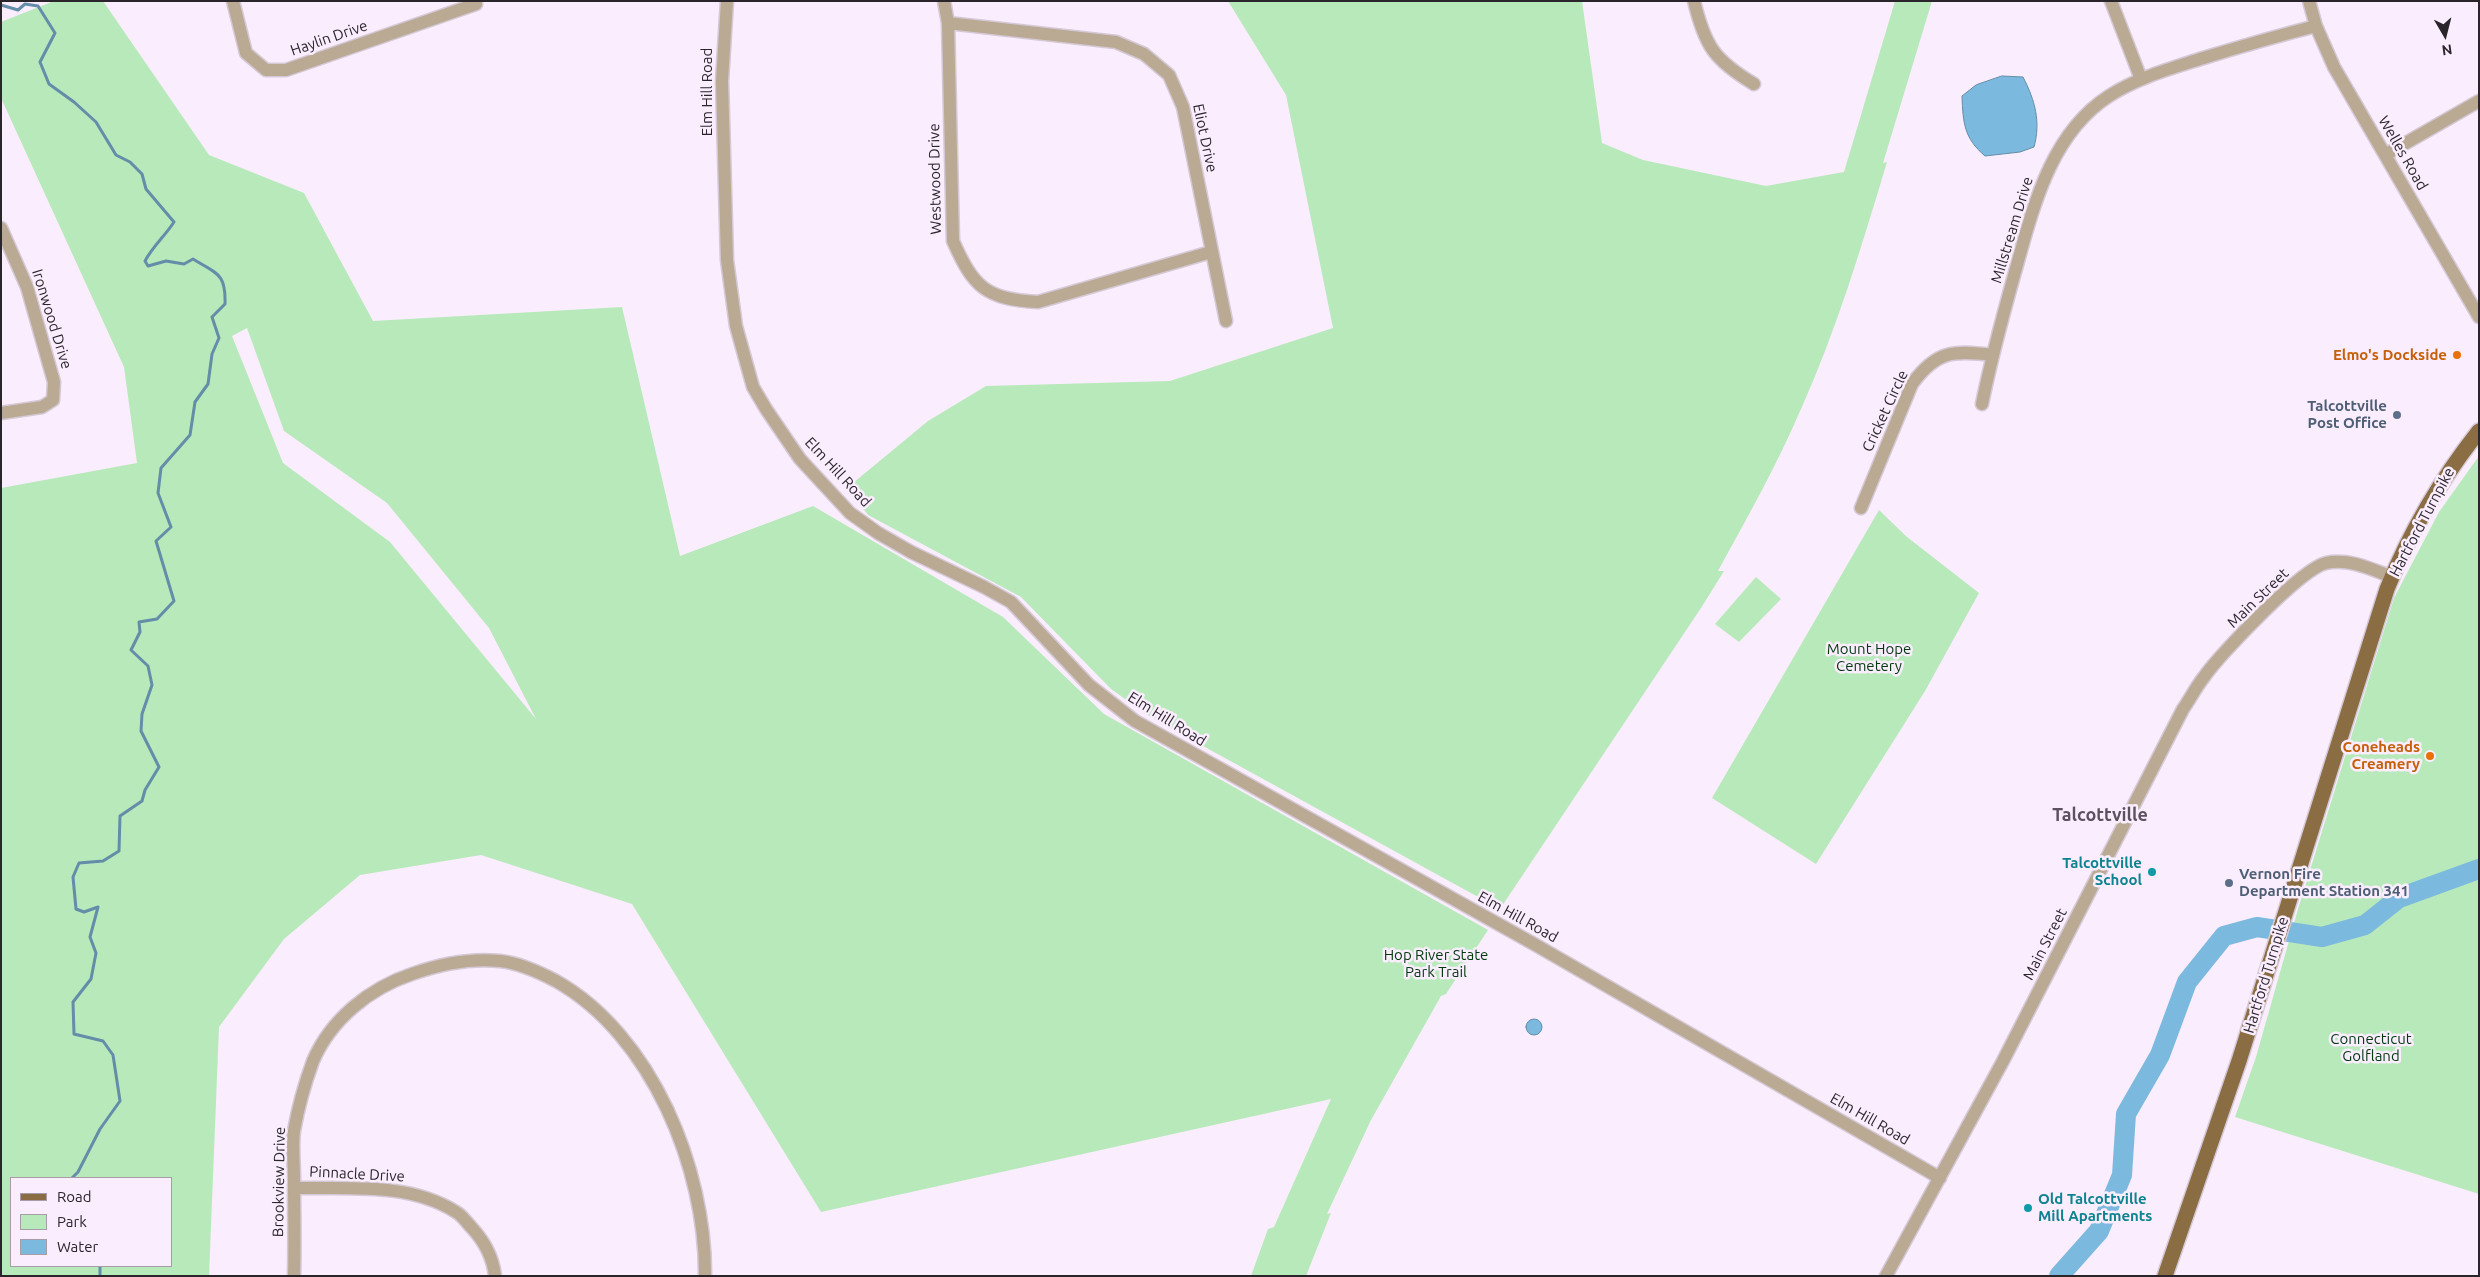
<!DOCTYPE html>
<html>
<head>
<meta charset="utf-8">
<style>
	body { margin:0 }
	#map { position:relative; width:2480px; height:1277px; overflow:hidden; background:#faedfd; font-family:Ubuntu,sans-serif }
	canvas { display:block }
	.frame { position:absolute; inset:0; border:2px solid #2a252b; pointer-events:none }
	.legend { position:absolute; left:10px; top:1177px; width:162px; height:90px; box-sizing:border-box; background:#faedfd; border:1px solid #a79da9; margin:0; padding:6px 9px; list-style:none; font-size:15px; color:#2a252b }
	.legend li { display:flex; align-items:center; gap:10px; height:25px }
	.legend b { width:25px; border:1px solid #a79da9 }
	.north { position:absolute; left:2420px; top:10px; width:50px; height:50px; -webkit-text-stroke:4px #faedfd; paint-order:stroke; rotate:172deg; font-size:14px; font-weight:700; line-height:20px; text-align:center; color:#2a252b }
	.north::after { content:''; display:block; margin:auto; width:18px; height:22px; background:#2a252b; clip-path:polygon(50% 0,100% 100%,50% 72%,0 100%) }
</style>
</head>
<body>
<div id="map">
<canvas width="2480" height="1277"></canvas>
<div class="frame"></div>
<ul class="legend">
<li><b style="height:6px;background:#8a6d42"></b>Road</li>
<li><b style="height:14px;background:#b8e9bb"></b>Park</li>
<li><b style="height:14px;background:#7cb9de"></b>Water</li>
</ul>
<div class="north">N</div>
</div>
<script>
const c = document.querySelector('canvas').getContext('2d');
c.lineJoin = 'round';
function paint(path, color) {
  c.fillStyle = color;
  c.fill(path, 'evenodd');
}
function stroke(path, color, width, dash) {
  c.strokeStyle = color;
  c.lineWidth = width;
  c.lineCap = dash ? 'butt' : 'round';
  c.setLineDash(dash || []);
  c.stroke(path);
}
function label(font, color, halo, rows, align = 'center') {
  c.font = font + ' Ubuntu,sans-serif';
  c.lineWidth = 5;
  c.setLineDash([]);
  c.textBaseline = 'middle';
  c.strokeStyle = halo;
  c.fillStyle = color;
  for (const [text, x, y, turn = 0] of rows) {
    c.save();
    c.translate(x, y);
    c.rotate((+turn || 0) * Math.PI / 180);
    c.textAlign = isNaN(turn) ? turn : align;
    if (halo) c.strokeText(text, 0, 0);
    c.fillText(text, 0, 0);
    c.restore();
  }
}
const green = new Path2D(`
	M54 1H103L209 155 304 193 373 321 622 307 680 556 813 506 1003 617 1104 714 1488 930 1446 994 1441 996 1371 1120 1327 1214 1331 1213 1306 1276H1251L1268 1229 1274 1227 1331 1099 821 1212 632 904 481 855 360 875 284 939 219 1027 209 1276H1V488L137 463 124 367 1 98V22ZM247 328 284 431 387 503 489 628 536 719 390 542 283 463 232 336ZM171 1178V1266H11V1178Z
	M1228 1H1582L1602 143 1643 160 1766 186 1844 172 1895 1H1932L1883 163 1887 162C1862 245 1837 329 1801 409 1777 465 1747 518 1718 571H1724L1701 608 1500 909 1152 718 1111 689 1021 597 868 515 847 488 928 421 986 386 1170 381 1333 328 1286 95Z
	M2479 456V1194L2235 1117 2256 1057 2298 909 2394 598 2439 512Z
	M1879 510 1907 537 1979 593 1925 691 1816 864 1712 798Z
	M1756 577 1781 599 1739 642 1715 624Z`);
const water = new Path2D(`
	M2002 76 2023 77C2035 100 2041 122 2034 147L2020 152 1985 156C1964 138 1963 123 1962 96L1976 85Z
	M1526 1027a8 8 0 1 1 16 0a8 8 0 1 1-16 0Z`);
const stream = new Path2D(`
	M1 5 18 10 25 4 38 6 55 33 40 62 49 84 74 102 96 122 116 155 130 162 142 174 146 189 174 222C165 236 153 246 145 261L148 266 166 261 184 264 193 259C217 274 226 273 225 304L212 317 219 338 212 354 208 384 195 402 190 435 161 468 158 493 171 527 156 541 174 601 157 619 139 622 140 632 131 650 148 666 152 685 142 714 141 731 159 767 145 790 142 801 120 816 119 851 103 861 79 863 73 877 76 909 84 912 98 907 90 937 96 953 91 979 73 1002 74 1034 103 1041 113 1055 120 1101 100 1129 78 1172 72 1178
	M100 1266V1276`);
const river = new Path2D(`
	M2059 1276 2099 1231 2122 1175 2126 1114 2160 1055 2187 982 2224 936 2257 927 2322 937 2365 925 2399 898 2479 869`);
const minor = new Path2D(`
	M233 1 246 53 266 70H286L476 4
	M727 1 722 81 727 260 736 326 753 387 766 409 800 459 850 513 878 533 911 552 984 587 1011 602 1089 685 1135 721 1534 944 1940 1178
	M944 1 948 23 953 241C974 288 986 299 1038 302L1211 252
	M1694 1C1705 46 1714 60 1754 84
	M2111 1 2141 79
	M2309 1 2316 26 2334 67 2479 317
	M948 23 1116 42 1144 54 1169 75 1183 107 1226 321
	M2385 155 2479 101
	M1 228 27 287 54 382 53 400 42 407 1 413
	M1982 404C1991 359 2003 315 2015 272 2033 208 2050 134 2109 96 2137 78 2169 69 2200 59 2239 47 2277 36 2316 26
	M1861 508 1912 384C1936 351 1953 350 1992 355
	M294 1188C348 1189 409 1182 456 1212 462 1215 467 1223 472 1228 484 1241 493 1258 495 1276
	M294 1276C295 1243 294 1211 294 1178 294 1163 292 1146 294 1131 298 1108 305 1083 313 1061 331 1019 370 988 412 974 440 964 471 958 500 961 519 963 539 972 556 981 652 1035 706 1169 705 1276
	M1886 1276 2003 1061 2183 709C2190 699 2196 687 2204 677 2220 654 2301 569 2326 563 2349 558 2371 569 2392 577`);
const primary = new Path2D(`
	M2165 1276 2239 1061 2387 589C2410 532 2441 479 2479 431`);
const markers = [
	[2457,355,5,"#e8710a"],
	[2397,415,5,"#5c6f8a"],
	[2430,756,5,"#e8710a"],
	[2152,872,5,"#0f9aa8"],
	[2229,883,5,"#5c6f8a"],
	[2028,1208,5,"#0f9aa8"]
];
const streetNames = [
	["Haylin Drive",329,38,-19],
	["Elm Hill Road",707,92,-90],
	["Eliot Drive",1205,138,78],
	["Welles Road",2403,153,60],
	["Westwood Drive",935,179,-91],
	["Millstream Drive",2012,230,-73],
	["Ironwood Drive",52,319,73],
	["Cricket Circle",1885,411,-65],
	["Elm Hill Road",838,472,47],
	["Hartford Turnpike",2422,522,-62],
	["Main Street",2258,598,-44],
	["Elm Hill Road",1167,719,32],
	["Elm Hill Road",1518,917,29],
	["Main Street",2045,944,-63],
	["Hartford Turnpike",2266,975,-73],
	["Elm Hill Road",1870,1119,30],
	["Pinnacle Drive",357,1174,3],
	["Brookview Drive",279,1182,-89]
];
const foodNames = [
	["Elmo's Dockside",2447,355],
	["Coneheads",2420,747],
	["Creamery",2420,764]
];
const serviceNames = [
	["Talcottville",2387,406],
	["Post Office",2387,423],
	["Vernon Fire",2239,874,"left"],
	["Department Station 341",2239,891,"left"]
];
const parkNames = [
	["Mount Hope",1869,649],
	["Cemetery",1869,666],
	["Hop River State",1436,955],
	["Park Trail",1436,972],
	["Connecticut",2371,1039],
	["Golfland",2371,1056]
];
const cultureNames = [
	["Talcottville",2142,863],
	["School",2142,880],
	["Old Talcottville",2038,1199,"left"],
	["Mill Apartments",2038,1216,"left"]
];
const quarterNames = [
	["Talcottville",2100,815]
];
paint(green, '#b8e9bb');
paint(water, '#7cb9de');
stroke(water, '#638da8', 1);
stroke(stream, '#638da8', 3);
stroke(river, '#7cb9de', 20);
stroke(minor, '#d5c9d7', 15);
stroke(primary, '#d5c9d7', 18);
stroke(minor, '#baaa93', 12);
stroke(primary, '#8a6d42', 15);
for (const [x, y, r, color] of markers) {
  const dot = new Path2D();
  dot.arc(x, y, r, 0, 2 * Math.PI);
  c.fillStyle = color;
  c.fill(dot);
  stroke(dot, '#faedfd', 2);
}
label('15px', '#2a252b', '#faedfd', streetNames);
label('bold 15px', '#c56008', '#faedfd', foodNames, 'right');
label('bold 15px', '#4e5e75', '#faedfd', serviceNames, 'right');
label('15px', '#01390d', '#faedfd', parkNames);
label('bold 15px', '#0d838f', '#faedfd', cultureNames, 'right');
label('bold 18px', '#5c515e', '#faedfd', quarterNames);
</script>
</body>
</html>
